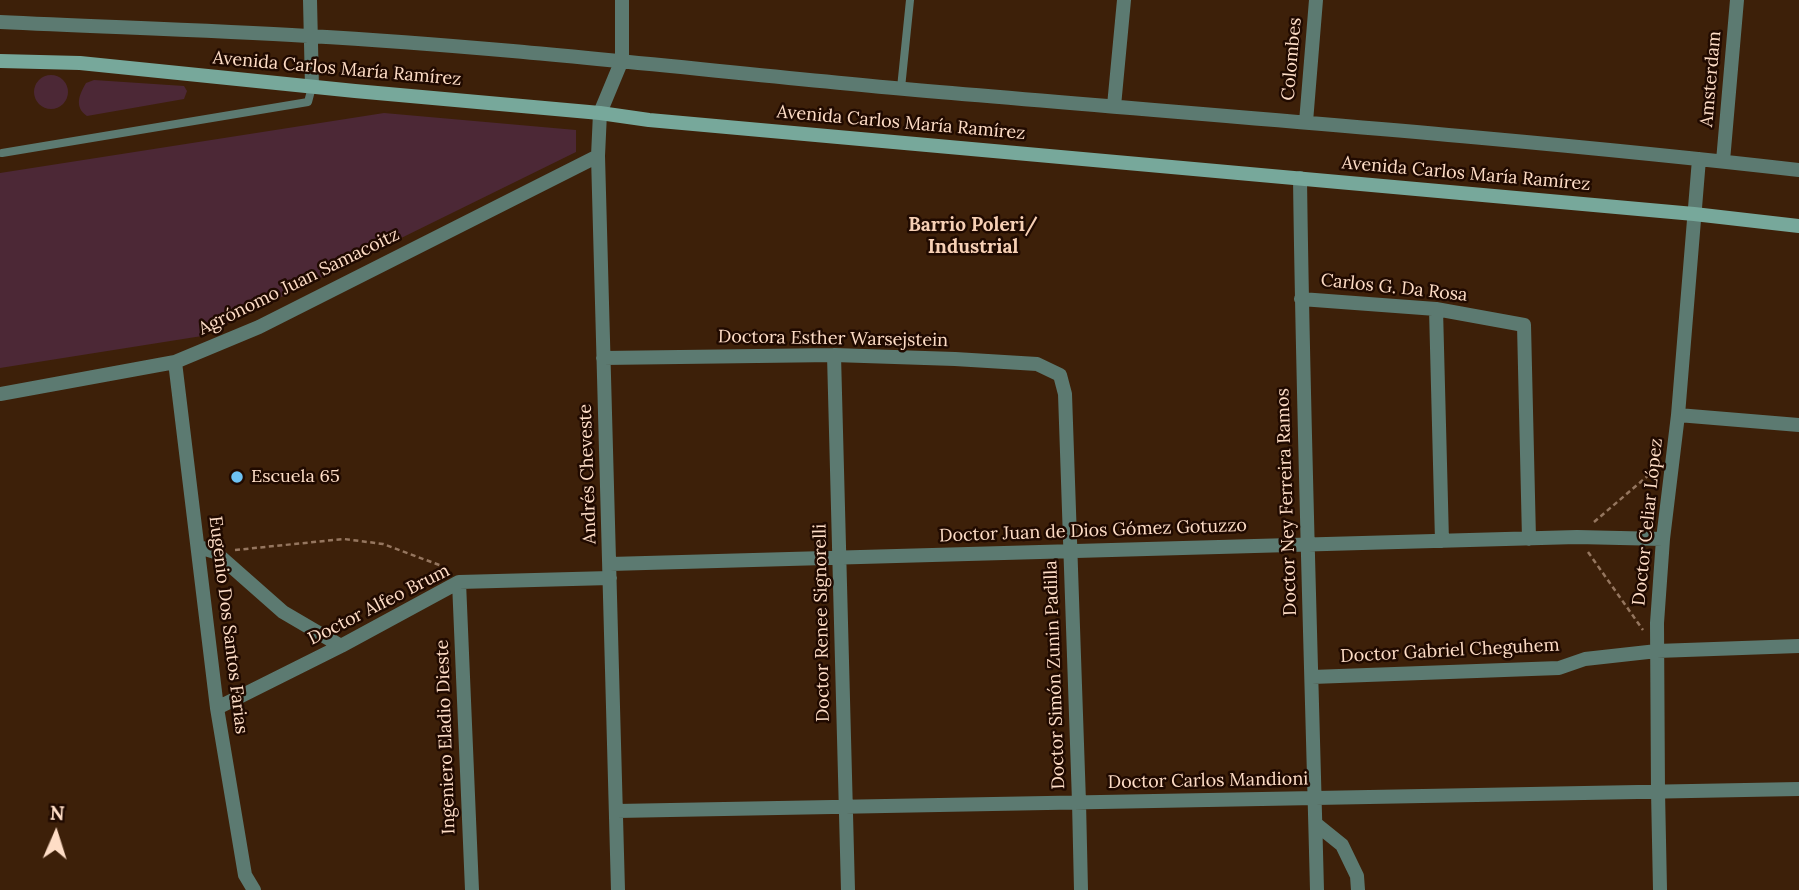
<!DOCTYPE html>
<html>
<head>
<meta charset="utf-8">
<style>
	body { margin:0 }
	#map { position:relative; width:1799px; height:890px; overflow:hidden; background:#3d2009; font-family:Lora,serif }
	canvas { display:block }
	.north { position:absolute; left:21px; top:799px; width:70px; height:70px; -webkit-text-stroke:5px #200a00; paint-order:stroke; rotate:3deg; font-size:19px; font-weight:700; line-height:28px; text-align:center; color:#feddc6 }
	.north::after { content:''; display:block; margin:auto; width:24px; height:32px; background:#feddc6; clip-path:polygon(50% 0,100% 100%,50% 72%,0 100%) }
</style>
</head>
<body>
<div id="map">
<canvas width="1799" height="890"></canvas>
<div class="north">N</div>
</div>
<script>
const c = document.querySelector('canvas').getContext('2d');
c.lineJoin = 'round';
function paint(path, color) {
  c.fillStyle = color;
  c.fill(path, 'evenodd');
}
function stroke(path, color, width, dash) {
  c.strokeStyle = color;
  c.lineWidth = width;
  c.lineCap = dash ? 'butt' : 'round';
  c.setLineDash(dash || []);
  c.stroke(path);
}
function label(font, color, halo, rows, align = 'center') {
  c.font = font + ' Lora,serif';
  c.lineWidth = 5;
  c.setLineDash([]);
  c.textBaseline = 'middle';
  c.strokeStyle = halo;
  c.fillStyle = color;
  for (const [text, x, y, turn = 0] of rows) {
    c.save();
    c.translate(x, y);
    c.rotate((+turn || 0) * Math.PI / 180);
    c.textAlign = isNaN(turn) ? turn : align;
    if (halo) c.strokeText(text, 0, 0);
    c.fillText(text, 0, 0);
    c.restore();
  }
}
const green = new Path2D(`
	M34 92a17 17 0 1 1 34 0a17 17 0 1 1-34 0Z
	M94 80 184 86 187 91 184 99 87 116C74 107 79 95 86 83Z
	M384 113 576 130V152L202 336 0 368V173Z`);
const path = new Path2D(`
	M1594 522 1658 467
	M235 550 344 539 383 544 442 566 449 573
	M1588 552 1643 630`);
const lane = new Path2D(`
	M901 88 910 0
	M2 153 308 102 312 87`);
const street = new Path2D(`
	M310 0 312 87
	M0 22C103 27 206 30 308 36 508 47 706 71 905 89 1203 115 1502 136 1799 170
	M1114 106 1124 0
	M1306 122 1316 0
	M1723 161 1737 0
	M1300 178C1303 416 1311 653 1317 890
	M1301 299 1436 309 1524 325 1529 539
	M1436 309 1442 541
	M834 355 848 890
	M603 358 834 355 955 359 1037 364 1060 375 1065 394 1079 802 1081 890
	M175 362 217 708 245 875 254 890
	M0 394 175 362 259 327 598 156
	M1678 415 1799 425
	M199 547 215 552 283 612 341 646
	M610 564 1577 537 1663 539
	M459 582 472 890
	M1312 677 1559 668 1585 659 1657 651 1799 646
	M217 708 341 646 459 582 610 578
	M617 811 1799 789
	M1316 824 1342 845 1357 876 1358 890
	M618 890 598 156 600 113 622 60V0
	M1660 890 1658 791 1657 623 1663 539 1678 415 1699 159`);
const secondary = new Path2D(`
	M0 61 80 63 355 91 600 113 649 120 1694 214 1799 226`);
const markers = [
	[237,477,7,"#6ec2f3"]
];
const streetNames = [
	["Colombes",1292,59,-85],
	["Avenida Carlos María Ramírez",337,69,5],
	["Amsterdam",1711,79,-85],
	["Avenida Carlos María Ramírez",901,123,5],
	["Avenida Carlos María Ramírez",1466,174,5],
	["Agrónomo Juan Samacoitz",299,282,-26],
	["Carlos G. Da Rosa",1394,288,6],
	["Doctora Esther Warsejstein",833,339,1],
	["Andrés Cheveste",588,474,-92],
	["Doctor Ney Ferreira Ramos",1287,502,-92],
	["Doctor Celiar López",1648,522,-84],
	["Doctor Juan de Dios Gómez Gotuzzo",1093,531,-2],
	["Doctor Alfeo Brum",379,605,-27],
	["Doctor Renee Signorelli",822,623,-91],
	["Eugenio Dos Santos Farias",228,625,83],
	["Doctor Gabriel Cheguhem",1450,651,-3],
	["Doctor Simón Zunin Padilla",1055,675,-92],
	["Ingeniero Eladio Dieste",446,737,-92],
	["Doctor Carlos Mandioni",1208,781,-1]
];
const poiNames = [
	["Escuela 65",251,477]
];
const neighbourhoodNames = [
	["Barrio Poleri/",973,226],
	["Industrial",973,248]
];
paint(green, '#4c2836');
stroke(path, '#95765f', 2.5, [5, 3.5]);
stroke(lane, '#5c7a71', 8);
stroke(street, '#5c7a71', 14);
stroke(secondary, '#77a89b', 14);
for (const [x, y, r, color] of markers) {
  const dot = new Path2D();
  dot.arc(x, y, r, 0, 2 * Math.PI);
  c.fillStyle = color;
  c.fill(dot);
  stroke(dot, '#200a00', 2.5);
}
label('18px', '#feddc6', '#200a00', streetNames);
label('18px', '#feddc6', '#200a00', poiNames, 'left');
label('bold 19px', '#f7d0b5', '#200a00', neighbourhoodNames);
</script>
</body>
</html>
